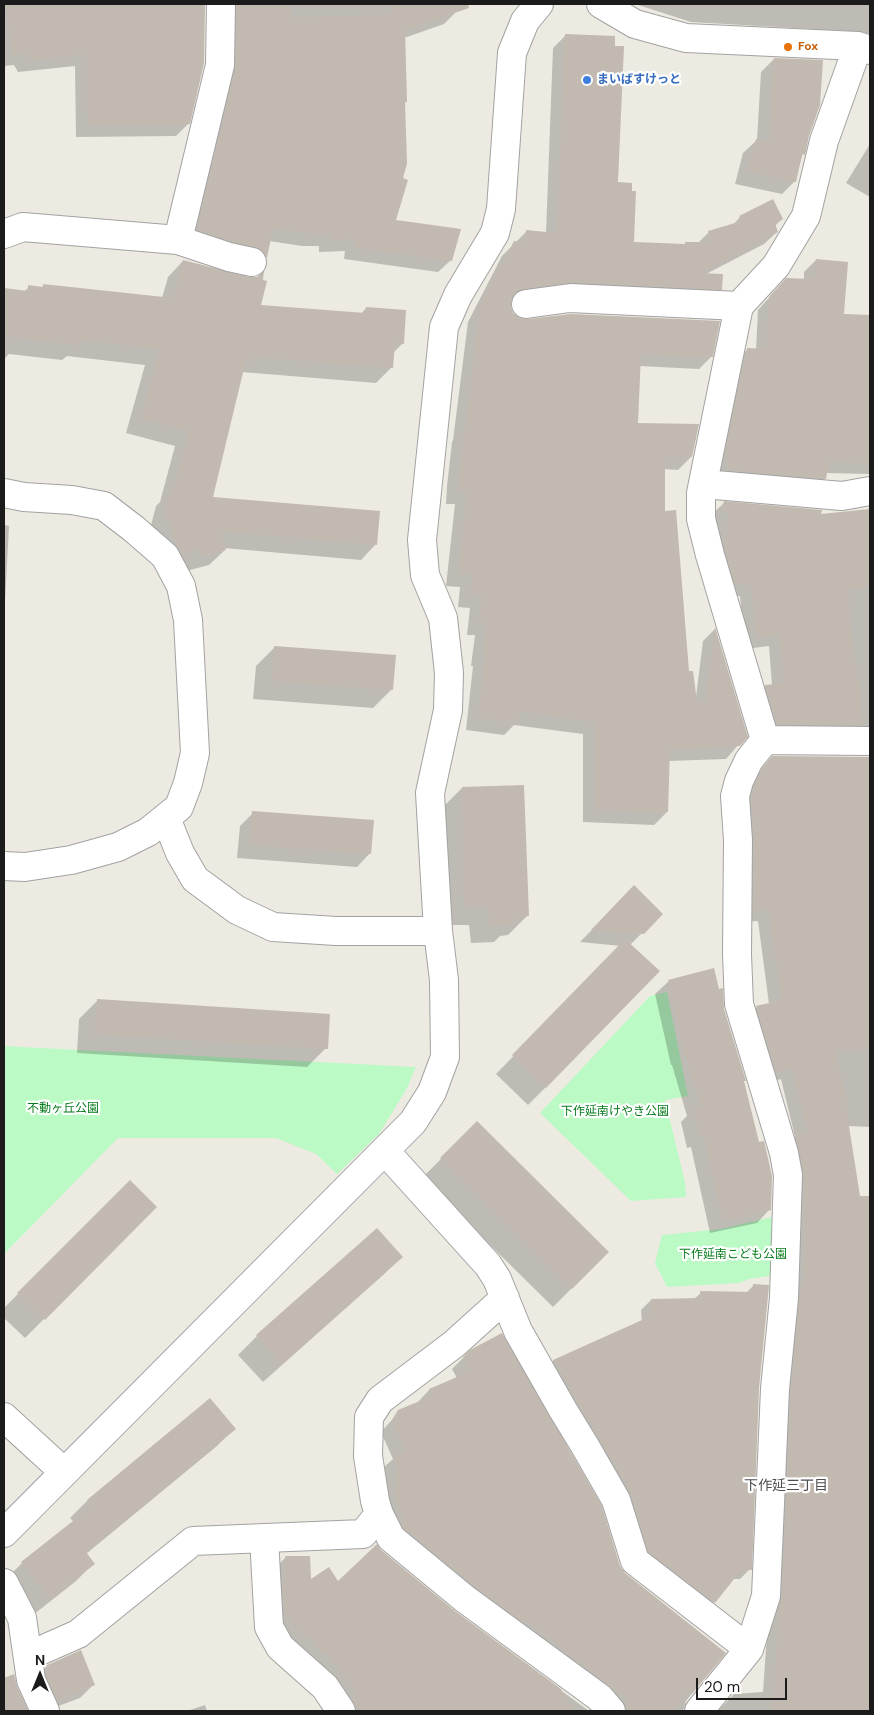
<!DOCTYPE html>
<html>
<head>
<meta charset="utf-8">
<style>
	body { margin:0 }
	#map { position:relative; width:874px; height:1715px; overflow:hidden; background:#edeae1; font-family:"DM Sans",sans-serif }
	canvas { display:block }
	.frame { position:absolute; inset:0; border:5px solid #1b1b1b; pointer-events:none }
	.north { position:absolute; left:15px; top:1650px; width:50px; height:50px; -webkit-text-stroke:4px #fff; paint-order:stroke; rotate:0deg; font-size:14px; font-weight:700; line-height:20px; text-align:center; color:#1b1b1b }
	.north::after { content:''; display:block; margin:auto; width:18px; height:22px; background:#1b1b1b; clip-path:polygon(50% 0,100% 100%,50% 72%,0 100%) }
	.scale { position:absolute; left:696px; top:1678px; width:91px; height:22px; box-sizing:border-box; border:2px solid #1b1b1b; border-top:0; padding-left:6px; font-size:15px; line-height:18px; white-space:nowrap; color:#1b1b1b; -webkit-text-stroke:4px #fff; paint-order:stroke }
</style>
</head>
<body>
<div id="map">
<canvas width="874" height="1715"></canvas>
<div class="frame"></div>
<div class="north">N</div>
<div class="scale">20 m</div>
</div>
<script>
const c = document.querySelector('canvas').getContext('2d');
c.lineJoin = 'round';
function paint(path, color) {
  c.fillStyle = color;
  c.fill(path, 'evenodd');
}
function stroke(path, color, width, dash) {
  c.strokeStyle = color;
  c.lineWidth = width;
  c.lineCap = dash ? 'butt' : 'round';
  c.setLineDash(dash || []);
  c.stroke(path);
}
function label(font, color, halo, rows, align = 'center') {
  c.font = font + ' "DM Sans","Noto Sans JP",sans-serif';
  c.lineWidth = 4.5;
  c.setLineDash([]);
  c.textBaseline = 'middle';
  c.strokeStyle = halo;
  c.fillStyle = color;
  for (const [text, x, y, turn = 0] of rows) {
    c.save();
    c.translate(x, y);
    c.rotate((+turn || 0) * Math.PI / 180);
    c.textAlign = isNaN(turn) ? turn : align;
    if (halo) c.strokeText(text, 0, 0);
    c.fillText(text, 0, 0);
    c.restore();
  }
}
const park = new Path2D(`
	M667 992 688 1096 665 1100 685 1182 686 1197 631 1201 540 1113 650 996Z
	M4 1046 21 1047 416 1067 407 1088 379 1134 337 1174 316 1154 276 1138H118L4 1254Z
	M776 1216V1275L749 1279 739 1283 667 1287 655 1263 662 1235 721 1229Z`);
const shadow = new Path2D(`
	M4 4H204L203 63 189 123 176 136 76 137 75 66 18 72 14 65 4 66Z
	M217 4H454L456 12 444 24 404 38 406 102 404 103 394 221 451 260 438 272 344 259 345 251 319 252V246H302L269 241 266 257 254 269 186 243Z
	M635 4H870V34L863 32 691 22Z
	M566 35 617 184 633 243 684 245 697 244 709 232 732 226 740 217 782 219 774 227 777 232 764 244 706 274 721 289 708 302 557 295 510 301 512 314 519 319 712 356 699 369 639 366 637 424 691 457 678 470 664 469V512L688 672 696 697 703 641 715 629 746 736 726 759 668 761 667 812 654 825 583 822V734L514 725 504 735 466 730 473 666H471L475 635H467L470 608 458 607 460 587 446 586 455 504H446L447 486 452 442 453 440 468 322 502 256 527 231 546 233 553 48Z
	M774 59 808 135 795 181 782 194 735 184 743 153 757 140 761 72Z
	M870 144V197L846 183Z
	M816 260 843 316H870V474L826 473 825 478 813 490 716 482 736 361 748 349 756 350 758 310 775 291 804 280V272Z
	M183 261 259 306 361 314 366 308 403 343 393 353 392 367 376 383 242 372 212 498 376 544 361 560 224 548 225 550 209 565 186 571 149 533 156 506 160 502 175 446 126 433 145 365 67 356 62 360 9 354 4 359V289L24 292 29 287 41 288 44 285 162 298 168 277Z
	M724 503 820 515 870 510V743L765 736 754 698 765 686 772 685 769 646 745 649 740 596 723 594 713 561 718 524 711 523 712 514Z
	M4 525 9 526 4 622Z
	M275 647 392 689 373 708 253 699 256 666Z
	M773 757 870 758V1127L848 1126 859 1197H870V1711H718L734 1694 763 1692 768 1620 784 1148 795 1137 781 1079 764 1084 745 1019 757 1007 769 1004 758 921 742 922 740 810 751 782Z
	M462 788 527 916 508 935 500 936 494 942 471 943 469 925H446L443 807Z
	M253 813 370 853 357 867 237 858 240 826Z
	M634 887 661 914 630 945 546 1087 528 1105 496 1074 621 946 580 942Z
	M669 981 723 1009 758 1143 770 1209 757 1223 710 1233 691 1147 687 1148 681 1122 687 1116 672 1065H671L655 994Z
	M98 1000 326 1048 307 1067 77 1053 79 1019Z
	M477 1123 608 1252 553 1307 422 1178Z
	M130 1182 155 1207 25 1338 4 1318V1308Z
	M401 1257 382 1276 263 1382 238 1355 257 1336Z
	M754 1285 758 1388 750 1569 740 1579H733L704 1612 639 1562 544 1371 553 1361 642 1322 641 1310 651 1300 694 1299 701 1293H746Z
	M464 1357 624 1574 724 1653 686 1701 683 1711H610L463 1598 385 1512 386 1478 382 1469 393 1459 381 1432 399 1412 418 1402 429 1390 457 1378 452 1369Z
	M210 1400 234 1429 217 1446 86 1554 93 1564 76 1581 33 1615 5 1580 22 1563 74 1522 70 1518 87 1501Z
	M380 1551 454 1612 589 1711H341L273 1624 274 1569 286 1557 309 1581 337 1583Z
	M45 1667 93 1685 80 1698 45 1711 32 1680Z
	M4 1678 15 1687 26 1710 25 1711H4Z
	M205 1705 207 1711H187Z`);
const building = new Path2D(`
	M6 4H205L204 63 190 124 88 125 87 54 31 60 27 53 12 55Z
	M237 4H292L290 17 356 16 392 14 391 4H468L469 8 405 30 407 102H405L407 164 403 178 408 180 396 220 461 229 452 261 355 247 356 239 331 240V234H315L273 228 267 258 263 251 256 247 233 242 198 230 200 217 235 68Z
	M565 34 615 36V46H624L618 182 632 183V191H636L634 242 685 244V242H711L708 231 742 221 739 216 773 199 783 219 775 224 778 232 699 273 723 274 722 290 571 282 524 289 516 292 511 299V306L513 313 520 318 528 319 571 314 720 321 713 357 641 354 638 423 699 424 692 457H665V511L676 510 689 671H693L697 702H706L715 627 748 737 740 746 670 749 668 812 595 810V722L520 711 518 722 478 718 486 653H483L487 623 479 622 482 595 471 594 473 575 459 573 467 492 458 491 460 473 464 428H466L480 307 514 241 525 243 526 230 557 233Z
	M774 58 823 60 820 105 809 136 805 155 802 154 796 182 747 171 756 139 769 142Z
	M816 259 848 262 844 314 870 315V463L829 462 826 479 728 470V458H724L747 348 766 349 769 297 786 278 810 279V277L814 278Z
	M183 260 249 277H257L264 271 263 280 267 281 261 305 365 313 366 307 406 310 404 344 395 343 393 368 253 357 252 361 246 360 213 497 380 511 377 545 221 531 226 550 202 556 200 549 182 554 176 545 169 519 164 518 171 489 174 490 189 431 141 418 160 349 79 340V345L4 336V288L28 291V285L43 287V284L173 298Z
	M724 501 822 510 821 514 870 509V587L848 589 852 648H854L857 677H859L863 725 777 724 765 685 784 683 780 635 756 637 751 585 734 583 725 549 729 512H722Z
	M274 646 396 655 393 690 272 681Z
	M772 756 870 757V866H868V919H870V1050H834L848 1106 846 1107 860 1196H870V1711H773L779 1607 782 1597 791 1390 800 1286H805L804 1175 795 1135 808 1132 792 1068 776 1073 756 1006 782 1000 769 910 753 911 754 840 751 798 754 786 762 768Z
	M524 785 529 916 516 918 514 924 490 925 488 906H464L462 787Z
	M252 811 374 820 371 854 250 845Z
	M634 885 663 914 644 934 591 930Z
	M625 939 660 971 546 1088 512 1055Z
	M714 968 719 989 723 988 724 1009 746 1081H744L759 1142 764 1141 772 1176 771 1210 723 1221 704 1135 700 1136 694 1108 701 1107 685 1053H684L668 980Z
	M97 999 330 1014 328 1049 95 1034Z
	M477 1121 609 1252 572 1289 440 1158Z
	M130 1180 157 1207 45 1320 17 1293Z
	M377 1228 403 1257 282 1364 256 1335Z
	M753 1284 769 1285 759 1388 752 1570 742 1569 715 1603 648 1552 630 1492 553 1360 651 1316V1299L700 1298V1291L753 1292Z
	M502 1333 602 1506 620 1566 625 1573 726 1653 692 1694 688 1691 672 1711H626L625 1705 629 1701 524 1619 528 1626 475 1587 404 1528 401 1522 404 1519 396 1500 397 1465 394 1457 406 1451 392 1420 398 1410 432 1396 429 1389 471 1371 463 1357 470 1350Z
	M210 1398 236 1429 86 1552 95 1564 50 1598 21 1562 92 1506 87 1500Z
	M377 1544 381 1550 455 1611 561 1689 573 1711H360L350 1696 356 1691 324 1650 322 1652 307 1634 303 1637 284 1612 282 1584H286L285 1556H310L311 1579 329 1567 338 1581Z
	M81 1650 95 1685 57 1700 46 1676 45 1666Z
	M14 1674 17 1686 28 1710 26 1711H4V1678Z`);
const minor = new Path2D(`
	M601 4 635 24 686 38 858 46 870 50
	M4 234 23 227 178 240 220 65 221 4
	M178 240 229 257 252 262
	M526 304 570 298 739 306
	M704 484 842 496 870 491
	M4 493 24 497 72 500 104 506 134 529 165 556 181 586 188 620 195 753 188 783 179 807 148 832 118 847 71 860 25 867 4 866
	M765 740 710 555 701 519V493L739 306 776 266 806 216 824 141 858 46
	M166 818 180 853 195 879 237 910 273 927 336 931H438
	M385 1151 488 1265 497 1279 518 1331 563 1410 585 1446 616 1500 635 1561 749 1649
	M505 1298 454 1344 380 1400 369 1417 368 1456 375 1501 379 1514 391 1538 465 1599 600 1698 611 1711
	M4 1417 64 1472
	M4 1533 413 1122 432 1092 445 1057 444 980 438 931 430 793 448 710 449 673 443 618 425 575 422 540 444 327 458 295 495 233 501 209 512 53 525 21 539 4
	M264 1538 269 1627 280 1647 325 1687 341 1711
	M4 1583 22 1618 31 1680 45 1711
	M28 1656 78 1634 193 1541 363 1534 379 1514
	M699 1711 749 1649 766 1596 775 1389 784 1298 788 1175 784 1153 739 1004 737 954 738 840 735 796 739 781 749 760 765 740 870 741`);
const markers = [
	[788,47,5,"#e8710a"],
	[587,80,5,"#3f7fe0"]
];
const foodNames = [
	["Fox",798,47]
];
const shopNames = [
	["まいばすけっと",597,80]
];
const parkNames = [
	["不動ヶ丘公園",63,1109],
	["下作延南けやき公園",615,1112],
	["下作延南こども公園",733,1255]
];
const neighbourhoodNames = [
	["下作延三丁目",786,1486]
];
paint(park, '#bbfac5');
paint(shadow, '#0003');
paint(building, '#c2b9b0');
stroke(minor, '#a2a2a2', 30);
stroke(minor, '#fff', 28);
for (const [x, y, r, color] of markers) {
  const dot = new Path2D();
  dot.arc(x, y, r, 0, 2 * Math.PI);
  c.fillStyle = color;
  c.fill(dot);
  stroke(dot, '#fff', 2);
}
label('bold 12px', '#c56008', '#fff', foodNames, 'left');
label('bold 12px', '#366cbe', '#fff', shopNames, 'left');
label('12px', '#087b1c', '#fff', parkNames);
label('14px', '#4e4e4e', '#fff', neighbourhoodNames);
</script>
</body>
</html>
